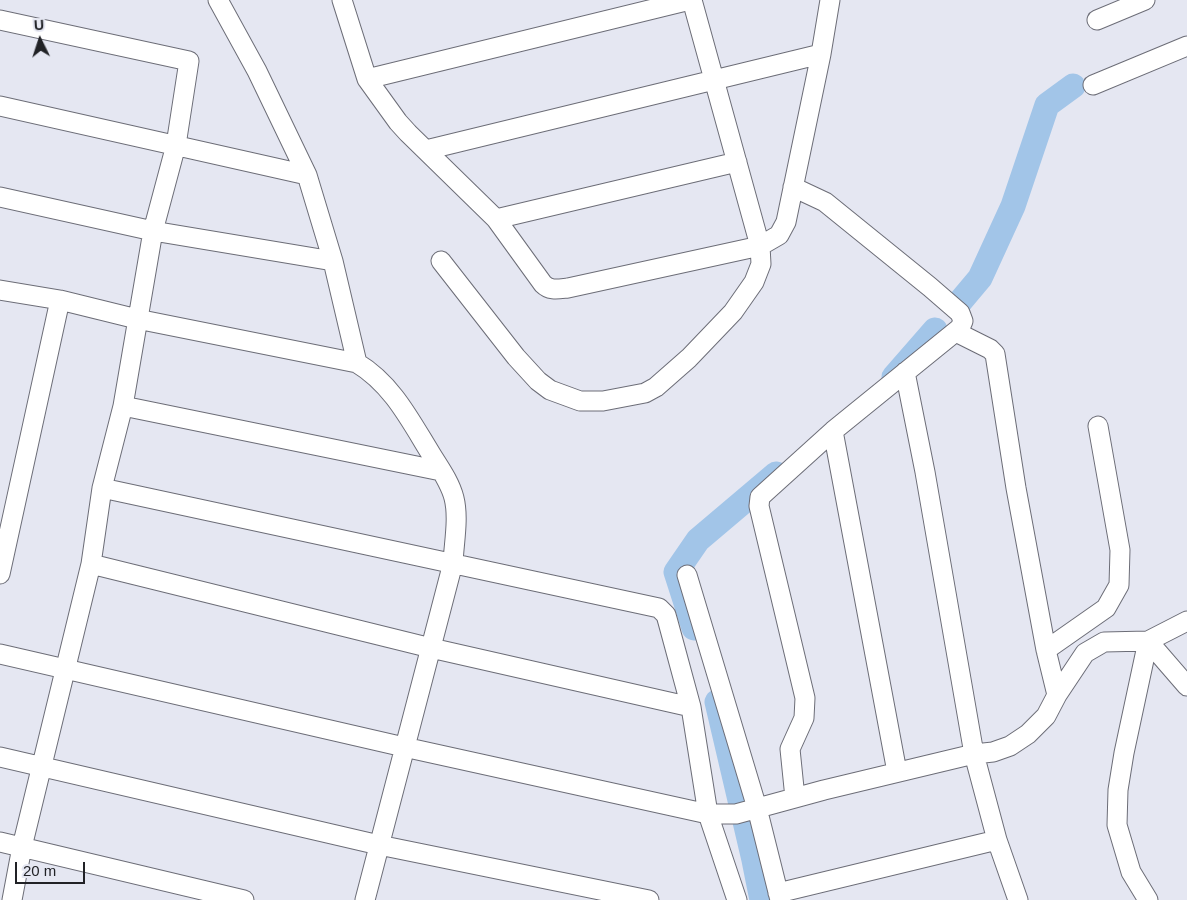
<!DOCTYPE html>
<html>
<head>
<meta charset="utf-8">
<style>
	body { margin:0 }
	#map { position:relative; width:1187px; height:900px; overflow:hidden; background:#e5e7f2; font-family:Helvetica,sans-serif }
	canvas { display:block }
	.north { position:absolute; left:15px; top:15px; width:50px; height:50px; -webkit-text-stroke:4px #e5e7f2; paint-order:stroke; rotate:356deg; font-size:14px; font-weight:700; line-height:20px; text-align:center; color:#212226 }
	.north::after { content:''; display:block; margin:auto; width:18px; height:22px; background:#212226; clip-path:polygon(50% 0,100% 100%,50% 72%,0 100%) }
	.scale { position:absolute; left:15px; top:862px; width:70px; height:22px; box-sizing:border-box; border:2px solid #212226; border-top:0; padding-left:6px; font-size:15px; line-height:18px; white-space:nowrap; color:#212226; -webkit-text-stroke:4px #e5e7f2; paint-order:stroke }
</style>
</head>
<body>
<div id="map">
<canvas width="1187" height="900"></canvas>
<div class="north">U</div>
<div class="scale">20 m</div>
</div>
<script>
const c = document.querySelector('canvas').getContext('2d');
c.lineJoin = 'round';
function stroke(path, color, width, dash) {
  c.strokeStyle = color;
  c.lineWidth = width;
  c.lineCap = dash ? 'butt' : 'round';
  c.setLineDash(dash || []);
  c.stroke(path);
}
const canal = new Path2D(`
	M959 303 980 278 1013 206 1047 105 1073 86
	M894 377 935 330
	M694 628 676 572 698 540 776 474
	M717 702 754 860 762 900`);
const street = new Path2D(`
	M218 0 257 71 307 175 333 261 357 363
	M342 0 367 79 398 122 408 133 496 219 543 284C550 291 558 289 568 288L760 246 779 235 786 222 821 54
	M0 20 189 61 176 145 153 231 123 406 102 488 91 564 22 847 12 900
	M1097 20 1145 0
	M367 79 690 0
	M1093 85 1187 46
	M0 106 307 175
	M426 150 821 54 830 0
	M793 187 825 202 930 287 960 313 963 321 960 328 833 431 760 497 759 506 805 698 804 718 790 749 795 798
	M0 197 153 231 333 261
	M496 219 737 162
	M441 261 516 357 538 381 550 390 580 401H603L645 393 656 387 689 358 733 312 754 282 761 264 760 246 692 0
	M0 290 60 300 137 319 357 363C392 384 410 420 431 454 439 467 450 482 454 498 459 518 454 542 453 563L365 900
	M956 332 990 349 995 354 1016 488 1046 650 1057 695
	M905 372 925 472 974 754 997 840 1018 900
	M123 406 441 471
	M833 431 897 772
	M102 488 659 608 666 615 668 622 691 707 708 814 737 900
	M91 564 431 648 691 707
	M0 574 60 300
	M687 575 757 808 780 900
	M1046 650 1106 608 1119 585 1120 550 1098 426
	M0 654 404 747 708 814H736L824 790 974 754 993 752 1010 746 1028 734 1046 716 1057 695 1085 653 1104 642 1148 641 1187 621
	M0 757 379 845 649 900
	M0 842 244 900
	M778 893 997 840
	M1148 900 1131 872 1117 825 1118 790 1124 753 1148 641 1187 686`);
stroke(canal, '#a2c5e8', 25);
stroke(street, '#6c6d77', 21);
stroke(street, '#fff', 19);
</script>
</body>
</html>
